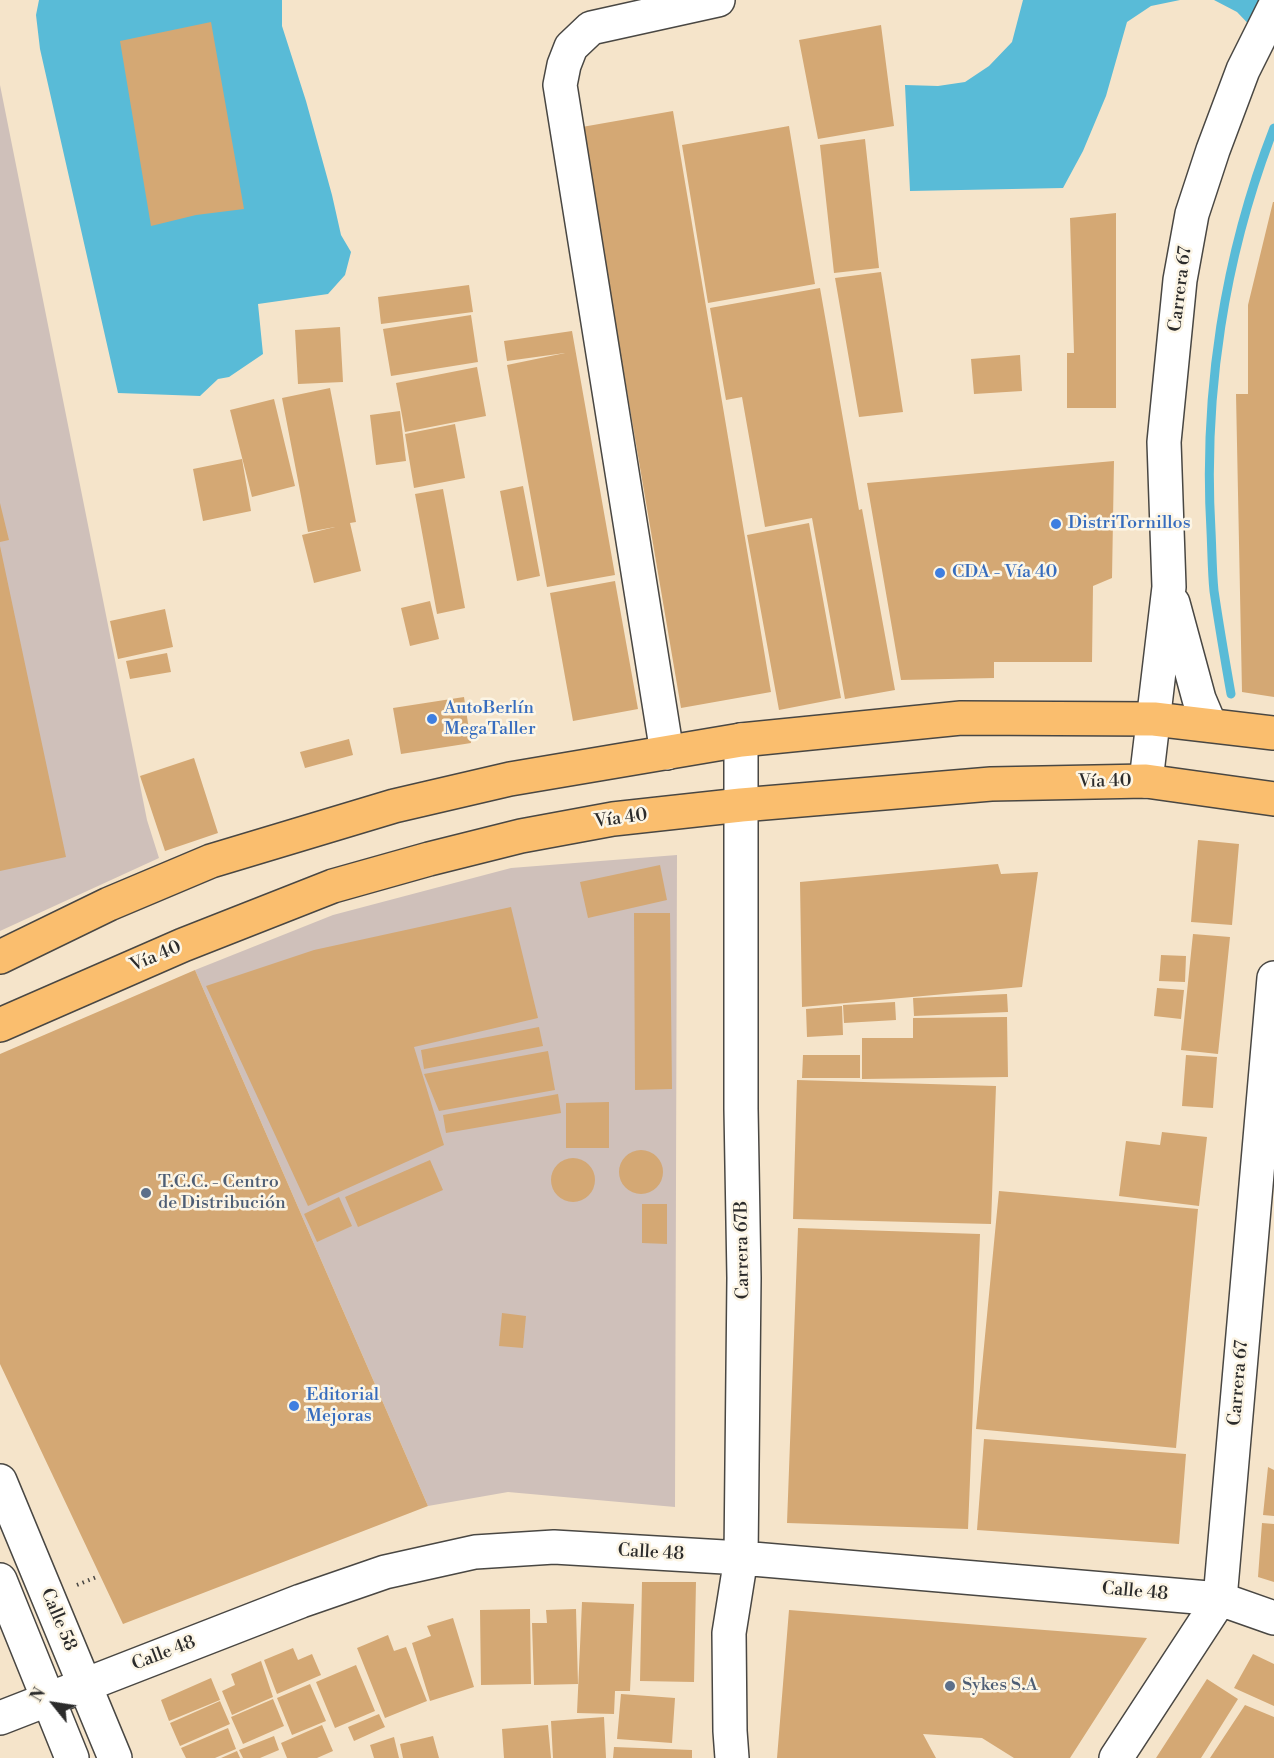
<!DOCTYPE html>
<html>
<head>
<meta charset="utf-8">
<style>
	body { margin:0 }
	#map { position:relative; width:1274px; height:1758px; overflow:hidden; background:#f5e4ca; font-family:"Libre Bodoni",serif }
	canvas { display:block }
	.north { position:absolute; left:24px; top:1674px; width:60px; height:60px; -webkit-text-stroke:4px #fcf5e5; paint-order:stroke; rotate:300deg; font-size:16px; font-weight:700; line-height:24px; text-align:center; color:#2b2b2b }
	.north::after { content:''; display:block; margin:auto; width:21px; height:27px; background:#2b2b2b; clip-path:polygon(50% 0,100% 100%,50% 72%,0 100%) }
</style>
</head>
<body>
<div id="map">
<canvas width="1274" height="1758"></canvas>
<div class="north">N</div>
</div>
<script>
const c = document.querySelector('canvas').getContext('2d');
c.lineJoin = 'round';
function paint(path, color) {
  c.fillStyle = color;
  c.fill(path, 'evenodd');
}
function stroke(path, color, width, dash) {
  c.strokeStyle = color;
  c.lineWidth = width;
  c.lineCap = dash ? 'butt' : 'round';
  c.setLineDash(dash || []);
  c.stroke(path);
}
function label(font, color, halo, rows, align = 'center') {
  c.font = font + ' "Libre Bodoni",serif';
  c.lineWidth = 5;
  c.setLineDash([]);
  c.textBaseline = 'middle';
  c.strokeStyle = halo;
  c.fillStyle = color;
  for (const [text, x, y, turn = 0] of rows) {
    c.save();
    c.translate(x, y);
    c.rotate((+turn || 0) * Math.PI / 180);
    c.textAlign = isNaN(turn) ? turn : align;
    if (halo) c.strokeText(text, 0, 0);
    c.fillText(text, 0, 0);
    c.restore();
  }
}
const industrial = new Path2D(`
	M0 85 147 820 159 858 0 931Z
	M677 855 675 1507 508 1492 428 1506 195 970 333 915 511 868Z`);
const water = new Path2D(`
	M39 0H282V26L306 101 332 195 341 235 351 252 345 275 328 294 258 304 263 354 229 377 218 379 200 396 118 393 40 49 36 15Z
	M1023 0H1180L1151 6 1127 22 1106 96 1083 151 1063 188 910 191 905 85 938 86 965 82 989 66 1012 42Z
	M1214 0H1274V47L1262 38 1237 12Z`);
const stream = new Path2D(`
	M1231 694C1225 660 1219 625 1214 591 1212 571 1212 551 1211 531 1203 395 1224 256 1274 128`);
const building = new Path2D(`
	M211 22 244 209 196 215 151 226 120 41Z
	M881 25 894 126 818 139 799 40Z
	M673 111 771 692 681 708 582 127Z
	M789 126 815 284 708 303 682 145Z
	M865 139 879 268 834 273 820 145Z
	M1273 202H1274V697L1242 692 1236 394H1248V305Z
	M1116 213V408H1067V353H1074L1070 218Z
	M881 272 903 412 859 417 835 278Z
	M469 285 473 312 381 324 378 297Z
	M820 288 859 510 862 509 895 690 845 699 812 518 765 527 742 397 726 400 710 308Z
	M471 315 478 362 391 376 383 329Z
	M340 327 343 382 298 384 295 330Z
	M572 331 615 575 547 587 507 365 565 353 507 361 504 341Z
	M1020 355 1022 391 974 394 971 359Z
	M477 367 486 416 405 432 396 383Z
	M330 388 356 522 350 523 361 571 314 583 302 535 335 527 308 532 282 398Z
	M274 399 295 486 252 497 230 410Z
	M400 411 406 461 376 465 370 415Z
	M455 424 465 478 414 488 405 434Z
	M242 459 251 511 203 521 193 469Z
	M1114 461 1112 578 1093 586 1092 662H994V678L901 680 867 483Z
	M523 486 540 576 517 581 500 491Z
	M443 489 465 608 437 614 415 494Z
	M0 503 9 540 0 542Z
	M809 523 841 698 779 710 747 535Z
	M0 546 66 857 0 871Z
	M615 581 638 709 573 721 550 593Z
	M430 601 439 639 410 646 401 608Z
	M165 609 173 647 118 659 110 621Z
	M167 653 171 672 130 679 126 661Z
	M464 697 471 743 401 754 393 708Z
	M349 739 353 755 305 768 300 752Z
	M194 758 218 833 165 851 140 776Z
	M1198 840 1239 844 1232 925 1191 922Z
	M998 864 1001 874 1038 872 1022 987 802 1007 800 882Z
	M660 865 667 900 588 918 580 882Z
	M511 907 538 1018 414 1047 444 1145 308 1206 206 986 314 950Z
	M634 913H670L672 1089 635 1090Z
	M1193 934 1230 937 1218 1054 1181 1050Z
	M1161 955 1186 956 1185 982 1159 981Z
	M195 970 428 1506 123 1624 0 1364V1054Z
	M1157 988 1184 990 1181 1019 1154 1016Z
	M1007 994 1008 1012 914 1016 913 998Z
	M895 1002 896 1020 844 1023 843 1005Z
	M842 1006 843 1035 807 1037 806 1009Z
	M1007 1017 1008 1077 862 1079V1038H913V1018Z
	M539 1027 543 1046 424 1069 421 1050Z
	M548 1051 555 1090 439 1111 424 1074Z
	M803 1055H860V1078H802Z
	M1186 1055 1217 1057 1213 1108 1182 1106Z
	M797 1080 996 1086 991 1224 793 1219Z
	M558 1094 561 1113 446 1133 443 1115Z
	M609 1102V1148H566V1103Z
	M1162 1132 1207 1137 1199 1206 1119 1196 1126 1141 1160 1145Z
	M619 1172a22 22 0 1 1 44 0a22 22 0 1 1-44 0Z
	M551 1180a22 22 0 1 1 44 0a22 22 0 1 1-44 0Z
	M430 1160 443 1190 358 1227 345 1197Z
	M999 1191 1198 1209 1176 1448 976 1429Z
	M339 1197 352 1226 317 1242 304 1214Z
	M642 1204H667V1244L642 1243Z
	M798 1228 980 1234 968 1529 787 1523Z
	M502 1313 526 1316 523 1348 499 1346Z
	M984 1439 1186 1454 1179 1544 977 1530Z
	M1268 1467 1274 1470V1516L1263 1515Z
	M1262 1523 1274 1524V1582L1258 1577Z
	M642 1582H696L694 1682 640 1681Z
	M582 1602 634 1604 630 1691H615L614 1714 577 1713Z
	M530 1609 531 1684 481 1685 480 1610Z
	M576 1609 578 1684 534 1685 532 1623H547L546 1610Z
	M789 1610 1147 1638 1070 1758H1014L982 1738 923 1734 936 1758H777Z
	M453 1618 474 1687 430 1701 412 1643 431 1636 427 1626Z
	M388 1635 394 1651 406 1647 427 1701 385 1718 357 1648Z
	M293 1648 298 1660 312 1654 321 1675 277 1694 264 1660Z
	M1253 1654 1274 1664V1706L1234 1688Z
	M261 1661 273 1697 232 1715 222 1691 235 1685 231 1674Z
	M356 1665 375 1711 335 1728 316 1682Z
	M211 1678 220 1700 169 1721 161 1700Z
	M1207 1679 1238 1699 1201 1758H1156Z
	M310 1684 326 1721 292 1735 277 1698Z
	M621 1694 675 1698 672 1743 617 1739Z
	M273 1699 284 1726 243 1744 231 1717Z
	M220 1701 230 1724 180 1746 170 1723Z
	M1245 1705 1274 1717V1758H1210Z
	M379 1714 385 1727 354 1741 348 1727Z
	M604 1717 606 1758H553L551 1721Z
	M322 1725 333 1751 317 1758H287L281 1743Z
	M548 1725 551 1758H504L502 1729Z
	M228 1728 236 1749 215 1758H186L181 1748Z
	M274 1736 279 1750 260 1758H243L239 1750Z
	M433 1736 439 1758H403L400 1744Z
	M394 1737 399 1758H374L370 1745Z
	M614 1747 692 1750V1758H613Z
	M237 1751 240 1758H221Z`);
const path = new Path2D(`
	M77 1585 99 1576`);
const minor = new Path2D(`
	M1173 603 1199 699 1210 725
	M667 753 560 85 564 65 571 47 591 28 718 0
	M1146 781 1169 587 1164 442 1180 280 1192 214 1213 150 1243 70 1274 8
	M0 1481 115 1758
	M0 1580 72 1758
	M0 1718 301 1601 385 1572 475 1552 554 1547 741 1558 1220 1599 1274 1618
	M732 1758 730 1731 729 1633 741 1558 744 1278 741 1109V740
	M1116 1758 1220 1599 1274 978`);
const highway = new Path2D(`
	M0 957 109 904 211 861 394 806 510 779 741 740 961 718 1154 719 1274 733
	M0 1025 183 945 333 886 429 859 521 836 613 819 741 805 991 784 1146 781 1274 799`);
const markers = [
	[1056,524,6,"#3f7fe0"],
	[940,573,6,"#3f7fe0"],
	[432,719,6,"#3f7fe0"],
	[146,1193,6,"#5c6f8a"],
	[294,1406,6,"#3f7fe0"],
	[950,1686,6,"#5c6f8a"]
];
const streetNames = [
	["Carrera 67",1181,289,-83],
	["Vía 40",1105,782,-1],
	["Vía 40",621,819,-8],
	["Vía 40",156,957,-23],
	["Carrera 67B",743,1250,-91],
	["Carrera 67",1239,1383,-85],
	["Calle 48",651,1553,3],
	["Calle 48",1135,1592,5],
	["Calle 58",58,1620,67],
	["Calle 48",164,1654,-21]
];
const shopNames = [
	["DistriTornillos",1068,524],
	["CDA - Vía 40",952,573],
	["AutoBerlín",444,709],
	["MegaTaller",444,730],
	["Editorial",306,1396],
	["Mejoras",306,1417]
];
const serviceNames = [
	["T.C.C. - Centro",158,1183],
	["de Distribución",158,1204],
	["Sykes S.A",962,1686]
];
paint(industrial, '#cfc0ba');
paint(water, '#59bbd7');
stroke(stream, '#59bbd7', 9);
paint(building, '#d4a874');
stroke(minor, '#494743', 36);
stroke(highway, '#494743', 36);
stroke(path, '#494743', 4, [1.5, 4.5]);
stroke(minor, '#fff', 33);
stroke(highway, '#fabe6e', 33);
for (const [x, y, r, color] of markers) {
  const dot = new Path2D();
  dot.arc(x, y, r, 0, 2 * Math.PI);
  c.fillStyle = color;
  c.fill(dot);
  stroke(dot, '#fcf5e5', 2);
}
label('18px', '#2b2b2b', '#fcf5e5', streetNames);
label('18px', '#366cbe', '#fcf5e5', shopNames, 'left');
label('18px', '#4e5e75', '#fcf5e5', serviceNames, 'left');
</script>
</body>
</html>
